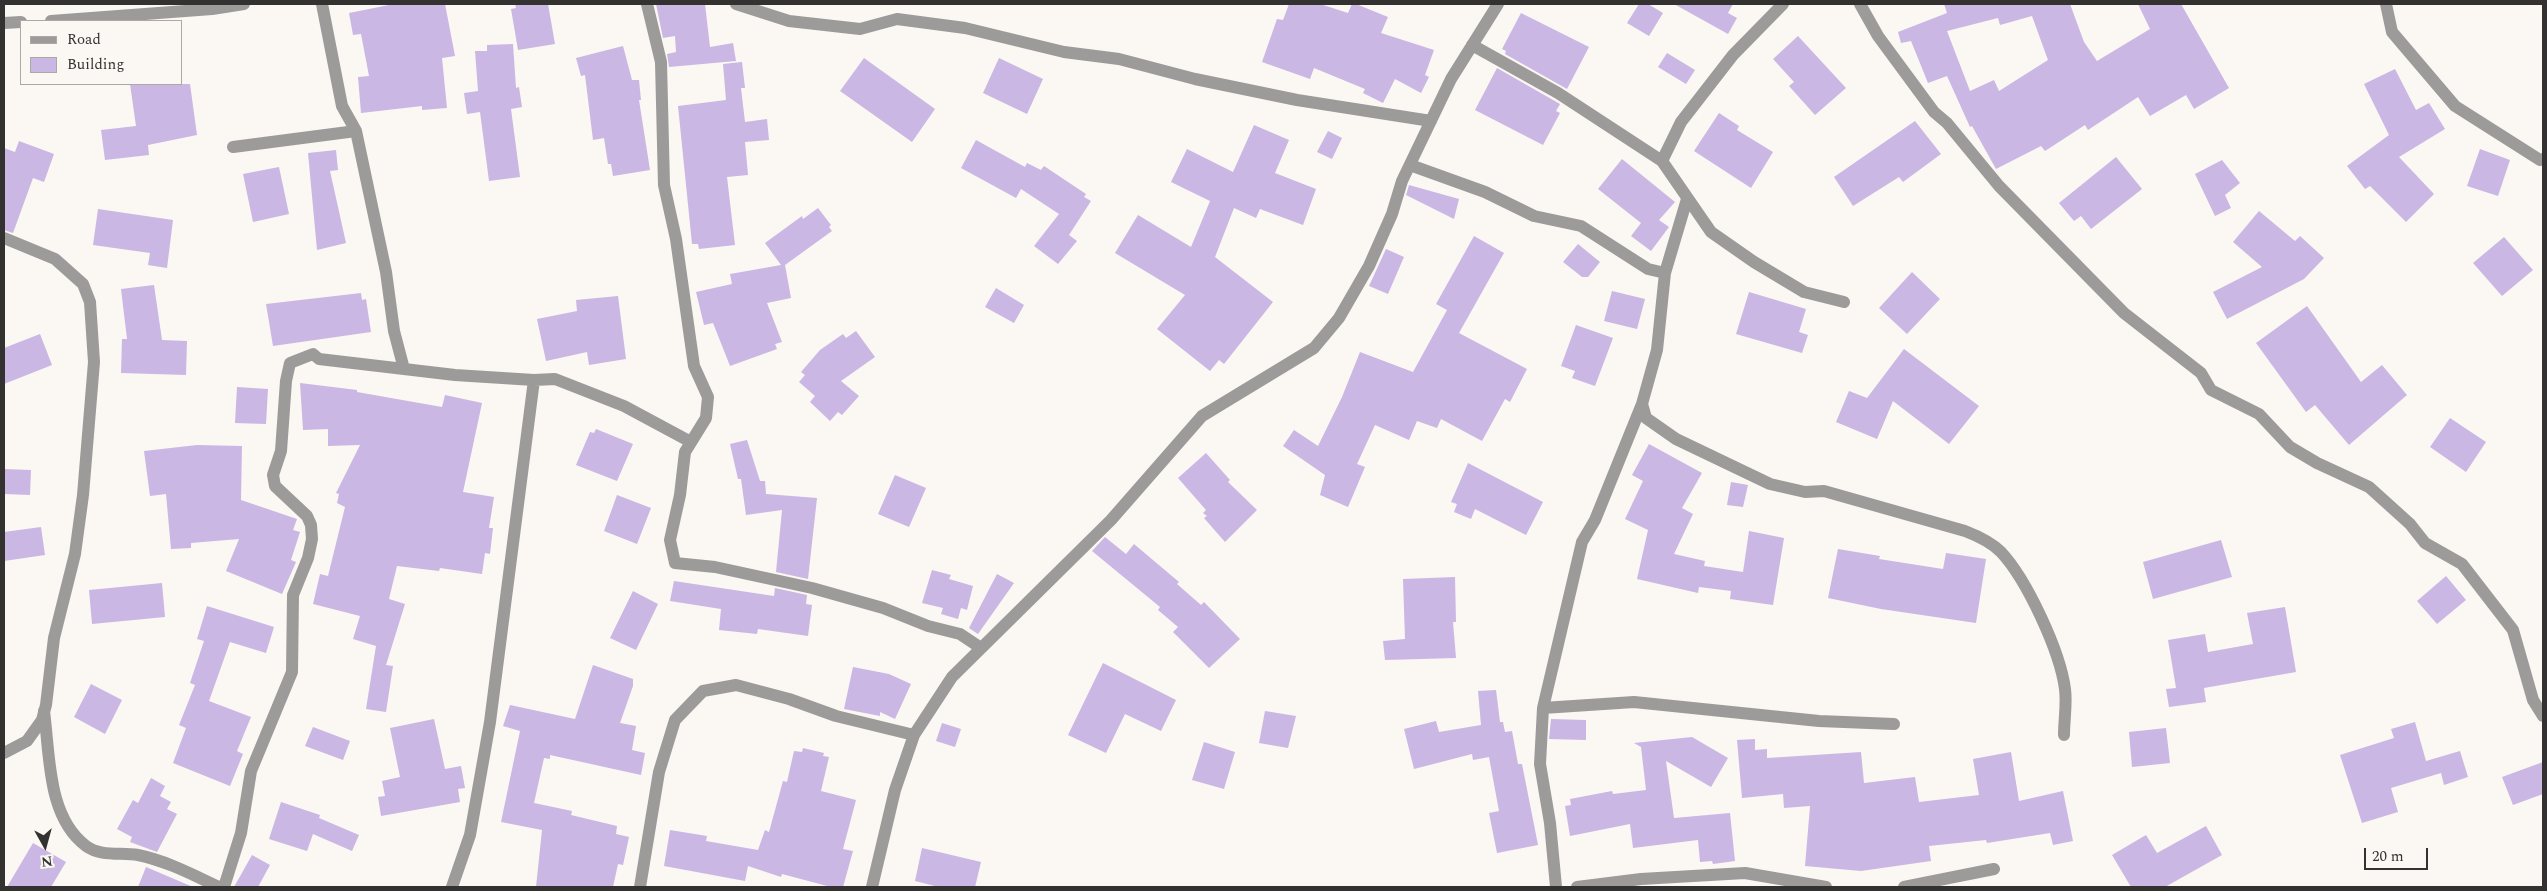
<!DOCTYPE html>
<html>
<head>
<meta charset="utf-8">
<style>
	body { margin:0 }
	#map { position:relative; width:2547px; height:891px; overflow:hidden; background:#fbf7f3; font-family:Spectral,serif }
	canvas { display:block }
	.frame { position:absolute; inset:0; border:5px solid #343231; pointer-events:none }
	.legend { position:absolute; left:20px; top:20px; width:162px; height:65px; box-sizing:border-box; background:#fbf7f3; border:1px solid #aba8a5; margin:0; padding:6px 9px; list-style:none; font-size:15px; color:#343231 }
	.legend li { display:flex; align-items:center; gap:10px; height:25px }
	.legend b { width:25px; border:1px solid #aba8a5 }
	.north { position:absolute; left:20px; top:821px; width:50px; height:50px; -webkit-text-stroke:4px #fbf7f3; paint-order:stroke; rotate:173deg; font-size:14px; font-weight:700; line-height:20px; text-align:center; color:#343231 }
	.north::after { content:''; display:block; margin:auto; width:18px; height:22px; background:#343231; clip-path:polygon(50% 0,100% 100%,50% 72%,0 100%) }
	.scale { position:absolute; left:2364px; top:848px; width:64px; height:22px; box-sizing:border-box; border:2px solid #343231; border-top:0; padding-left:6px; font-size:15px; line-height:18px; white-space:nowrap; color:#343231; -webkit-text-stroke:4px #fbf7f3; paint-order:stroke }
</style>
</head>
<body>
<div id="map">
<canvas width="2547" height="891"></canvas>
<div class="frame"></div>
<ul class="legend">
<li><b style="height:6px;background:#9d9a9a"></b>Road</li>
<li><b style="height:14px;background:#cab7e4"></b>Building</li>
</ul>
<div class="north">N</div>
<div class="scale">20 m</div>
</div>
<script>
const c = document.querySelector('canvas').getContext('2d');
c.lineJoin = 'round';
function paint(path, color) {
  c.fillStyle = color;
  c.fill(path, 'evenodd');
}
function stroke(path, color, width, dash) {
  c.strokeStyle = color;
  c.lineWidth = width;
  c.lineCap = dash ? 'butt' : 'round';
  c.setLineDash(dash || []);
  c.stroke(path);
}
const building = new Path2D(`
	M394 4H445L455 56 442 58 447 108 422 110V106L361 113 358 77 369 76 361 34 353 35 349 13Z
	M515 4H548L555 44 518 50 511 9 516 8Z
	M656 4H705L710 47 733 43 736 61 669 67 667 54 676 52 675 36 663 38Z
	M1289 4H1320L1348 13 1352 4H1356L1388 17 1381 33 1434 50 1425 75 1429 77 1421 93 1395 79 1383 103 1363 93 1365 89 1314 68 1310 79 1262 62 1277 19 1283 20Z
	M1639 4H1648L1663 13 1649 36 1627 23Z
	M1674 4H1733L1728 13 1737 18 1728 34Z
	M1944 4H2070L2084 42 2097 61 2150 29 2138 4H2181L2229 88 2194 109 2186 95 2150 116 2138 97 2088 130 2085 125 2045 151 2041 146 1996 169 1972 126 1970 127 1947 76 1928 83 1911 41 1901 43 1898 32 1947 13ZM2032 16 2048 60 1999 91 1994 80 1970 91 1947 31 1998 18 2000 25Z
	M1521 13 1589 47 1567 89 1505 54 1506 51 1502 49Z
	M1798 36 1846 88 1815 115 1789 86 1794 82 1773 59Z
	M513 44 516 88 519 87 522 107 511 109 520 177 489 181 480 112 467 114 464 93 478 91 475 51H487V45Z
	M623 46 632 80H639L641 100H639L650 170 613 176 611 164H608L604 138 593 140 585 75 581 76 576 58Z
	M1667 53 1695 70 1686 84 1658 67Z
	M864 58 935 109 912 142 840 91Z
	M999 58 1043 79 1027 114 983 93Z
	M742 62 745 88H741L745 122 767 119 769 140 745 142 748 175 727 177 735 245 699 249 698 244H692L678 106 726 100 723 64Z
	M1497 68 1560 104 1556 111 1560 113 1543 145 1475 110Z
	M2395 69 2416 110 2429 103 2445 129 2399 157 2434 194 2406 222 2370 186 2365 189 2347 166 2389 135 2364 84Z
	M130 84H190L197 135 148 145 149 155 105 160 101 130 136 126Z
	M1719 113 1739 126 1737 130 1773 152 1751 188 1694 151Z
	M1915 121 1941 154 1903 182 1899 177 1853 206 1834 177Z
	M1254 125 1289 140 1275 173 1316 189 1303 225 1260 209 1256 218 1234 208 1215 257 1273 302 1224 364 1219 360 1210 371 1157 329 1185 295 1115 253 1138 215 1191 247 1210 201 1171 182 1187 149 1233 172Z
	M1328 131 1342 138 1332 159 1317 152Z
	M976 140 1025 167 1027 163 1041 170 1044 166 1086 194 1084 197 1091 201 1069 235 1077 241 1058 264 1034 246 1059 214 1021 189 1016 198 961 168Z
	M19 141 54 154 44 182 33 178 13 233 4 230V148L15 152Z
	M2480 149 2510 160 2498 196 2467 186Z
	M336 150 338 170 330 171 346 243 317 250 308 153Z
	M2116 157 2142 189 2091 229 2081 216 2074 221 2059 203Z
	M1622 159 1675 202 1659 220 1669 227 1651 251 1631 236 1641 223 1598 189Z
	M2222 160 2240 183 2225 195 2231 208 2215 216 2195 174Z
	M279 167 289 214 253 222 243 174Z
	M1409 185 1459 199 1454 219 1406 195Z
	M818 208 831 225 829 227 832 231 785 265 791 298 767 303 782 342 775 344 777 349 730 366 713 323 704 325 696 292 732 284 730 274 781 265 765 243 802 216 803 219Z
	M98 209 173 220 167 268 148 265 150 253 93 245Z
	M2259 211 2295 241 2300 236 2324 258 2304 279 2227 319 2213 292 2262 267 2233 242Z
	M1474 236 1504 253 1459 333 1527 369 1510 402 1505 399 1482 441 1441 419 1437 428 1417 421 1409 440 1375 425 1357 464 1365 467 1348 507 1320 495 1325 475 1283 446 1294 430 1318 446 1342 397 1360 352 1413 372 1447 310 1436 304Z
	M2504 237 2533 270 2502 296 2473 263Z
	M1578 244 1600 262 1588 277H1582L1563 262Z
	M1386 249 1404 257 1388 294 1369 286Z
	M1912 272 1940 299 1907 334 1879 308Z
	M154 285 162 340 187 341 186 375 121 373 122 339H127L121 289Z
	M996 288 1024 305 1014 323 985 307Z
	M1612 291 1645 299 1637 329 1604 321Z
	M1749 292 1806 309 1799 332 1808 335 1802 353 1736 334Z
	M361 293 362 300 366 299 371 332 273 346 266 304Z
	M618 296 626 359 589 365 587 352 546 361 537 319 577 311 576 300Z
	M2307 306 2361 382 2382 365 2407 395 2349 445 2315 405 2306 412 2256 343Z
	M1576 325 1613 338 1595 386 1572 378 1575 371 1561 366Z
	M856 331 875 357 841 381 859 396 842 415 838 412 830 421 810 402 815 396 799 382 805 375 801 372 820 350 843 334 846 338Z
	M40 334 52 365 4 384V348Z
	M1904 349 1979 406 1949 444 1893 401 1877 439 1836 422 1849 391 1867 398Z
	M300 383 357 390V392L442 407 445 395 482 403 463 492 494 497 489 528H493L490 554 485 553 482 574 440 568 439 571 397 566 389 599 405 604 386 665 393 666 386 712 366 709 376 646 353 639 360 616 313 604 320 574 328 576 345 507 337 503 339 494 336 493 360 445 328 446V429L303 430Z
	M237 387 268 389 266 424 235 423Z
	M2450 418 2486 442 2466 472 2430 447Z
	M596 429 633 444 617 481 576 465 590 432 594 433Z
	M747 440 760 481H765L766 494 817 498 808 579 776 572 782 510 746 515 741 479H738L730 444Z
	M1649 444 1702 473 1682 508 1693 514 1674 554 1705 561 1704 566 1743 572 1749 531 1784 538 1773 605 1730 599 1731 591 1699 587 1698 593 1637 579 1648 530 1625 519 1643 481 1632 475Z
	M197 445 242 446 241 500 297 519 293 530 300 532 291 560 296 562 282 594 226 571 239 539 191 543V548L171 549 166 494 150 496 144 451Z
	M1206 453 1230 480 1228 482 1257 510 1225 542 1204 518 1207 516 1203 513 1206 510 1178 478Z
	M1468 463 1543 502 1526 535 1475 509 1471 519 1454 512 1457 504 1451 502Z
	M4 469 31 470 30 495 4 494Z
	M895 475 926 488 909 527 878 514Z
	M1731 482 1748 485 1743 507 1727 505Z
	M617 495 651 508 637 544 604 531Z
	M41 527 45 555 4 561V532Z
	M1105 537 1126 554 1134 544 1179 582 1177 584 1201 605 1204 602 1240 639 1209 668 1173 632 1178 627 1158 610 1160 607 1092 551Z
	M2221 540 2232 577 2153 599 2143 562Z
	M1838 549 1880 556 1879 559 1943 569 1946 553 1986 559 1976 623 1881 609 1828 598Z
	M932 570 951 575 949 579 973 586 967 610 961 608 958 619 941 614 943 608 922 603Z
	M997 574 1014 583 978 634 969 628Z
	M2446 576 2466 600 2437 624 2417 601Z
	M1455 577 1456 622H1453L1456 658 1385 660 1383 641 1405 639 1403 579Z
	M674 581 774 596 775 588 807 595 806 604 812 605 808 636 758 629 757 634 719 630 721 609 670 601Z
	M162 583 165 617 92 624 89 590Z
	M633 591 658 604 636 650 610 638Z
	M207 606 274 627 266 653 230 642 209 701 251 717 237 751 243 754 230 786 173 763 186 728 179 725 195 685 190 683 204 641 197 639Z
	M2285 607 2296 672 2204 688 2206 702 2169 707 2166 689 2176 688 2168 640 2205 634 2208 652 2253 644 2247 613Z
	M1103 663 1176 700 1161 731 1125 714 1106 753 1068 735Z
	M593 665 633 679V686L620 723 636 726 632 750 645 753 641 775 550 755V759L544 758 534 803 572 811 571 815 617 826 616 834 629 837 623 865 618 864 613 887H536L542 830 501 822 520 731 503 726 510 705 575 719Z
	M853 667 889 674 911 684 895 719 880 712V716L844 709Z
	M91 684 122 700 105 734 74 717Z
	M1496 690 1500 722H1503L1505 732 1512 731 1518 764H1522L1538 845 1497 853 1489 813 1499 811 1489 757 1473 760 1472 754 1414 769 1404 729 1436 721 1439 732 1481 725 1478 691Z
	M1265 711 1296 716 1288 748 1259 743Z
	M434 719 445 769 461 766 465 788 458 789 460 802 381 816 378 797 385 796 382 781 400 777 390 728Z
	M1551 719 1586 720V740L1549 739Z
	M2415 722 2426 761 2460 751 2468 777 2444 785 2441 773 2391 788 2398 812 2362 823 2340 755 2394 738 2391 729Z
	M942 723 961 729 955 747 936 741Z
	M313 727 350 741 343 760 305 746Z
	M2166 728 2170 763 2132 767 2129 732Z
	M1692 737 1728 758 1711 787 1666 761 1674 818 1730 813 1735 861 1713 864 1712 861 1700 862 1698 840 1633 848 1630 824 1570 836 1565 806 1571 805 1570 799 1612 791 1613 794 1646 790 1641 747 1634 743Z
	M1755 739V750L1767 749V758L1861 752 1864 783 1915 777 1919 802 1979 795 1973 759 2011 752 2019 801 2063 791 2073 841 2053 845 2050 833 1987 843 1986 840 1929 846 1931 861 1861 871 1805 866 1810 806 1784 808 1783 794 1742 798 1737 740Z
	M1204 742 1235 752 1224 789 1192 780Z
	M803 748 824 753 823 756 829 757 821 791 856 800 843 849 853 851 843 887H831L782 874 781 877 748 866 745 881 664 866 670 830 707 836 706 841 758 850 765 830 769 832 783 781 787 782 794 751 802 752Z
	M2543 762V794L2513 805 2502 777Z
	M151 778 165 786 160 796 171 802 167 809 177 814 157 852 130 842 132 837 117 829 133 800 138 803Z
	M281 802 320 815 319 818 359 835 352 851 313 834 307 851 269 839Z
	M2206 826 2222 855 2165 887H2131L2112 855 2146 835 2157 853Z
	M33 843 66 862 51 887H7Z
	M922 848 981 862 975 887H939L915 881Z
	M252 855 270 865 258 887H234Z
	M146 867 193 887H138Z`);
const street = new Path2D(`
	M322 4 342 106 356 131 386 272 394 331 404 369
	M647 4 661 62 664 185 676 239 694 366 708 397 706 418 685 452 680 495 670 540 675 563 715 567 812 588 883 608 928 626 960 634 981 648
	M736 4 789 21 860 29 897 19 965 28 1064 52 1119 59 1195 79 1297 100 1431 121
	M1860 4 1878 36 1934 112 1947 123 1999 186 2124 313 2201 373 2211 390 2259 414 2290 447 2317 463 2369 487 2410 524 2425 543 2462 564 2513 630 2533 700 2543 716
	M2386 4 2392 32 2455 106 2540 160 2543 159
	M51 21 212 9 244 4
	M4 23 21 22
	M1472 45 1558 93 1662 161 1711 232 1754 262 1804 292 1844 302
	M233 147 356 131
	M1662 161 1681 122 1733 55 1783 4
	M1410 165 1485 192 1534 216 1581 226 1648 269 1665 273 1657 350 1642 404 1595 520 1582 542 1543 708 1540 764 1550 823 1556 887
	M4 238 55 259 83 284 90 302 94 362 83 495 75 554 54 638 46 705 42 720 27 741 4 753
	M1665 273 1687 199
	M1642 404 1646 418 1676 439 1770 484 1805 492 1824 491 1965 531C1978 536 1991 542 2001 552 2027 580 2060 651 2065 689 2067 704 2064 720 2064 735
	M1543 708 1634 702 1819 721 1894 724
	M44 711C50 755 47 817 86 846 101 857 121 852 138 855 167 861 193 875 219 887
	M224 887 241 833 251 771 292 672 293 595 308 558 312 539 311 525 307 516 275 486 273 475 281 451 286 381 290 363 313 354 319 359 455 375 534 380
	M452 887 470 835 490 722 534 380 555 379 624 406 691 442
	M640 887 659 772 675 720 703 691 736 685 789 699 836 716 914 735
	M872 887 895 790 914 735 952 677 1111 520 1202 416 1314 348 1339 318 1369 266 1392 214 1402 181 1451 79 1498 4
	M1577 887 1641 879 1745 873 1826 887
	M1904 887 1994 869`);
paint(building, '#cab7e4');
stroke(street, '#9d9a9a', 12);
</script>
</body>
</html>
